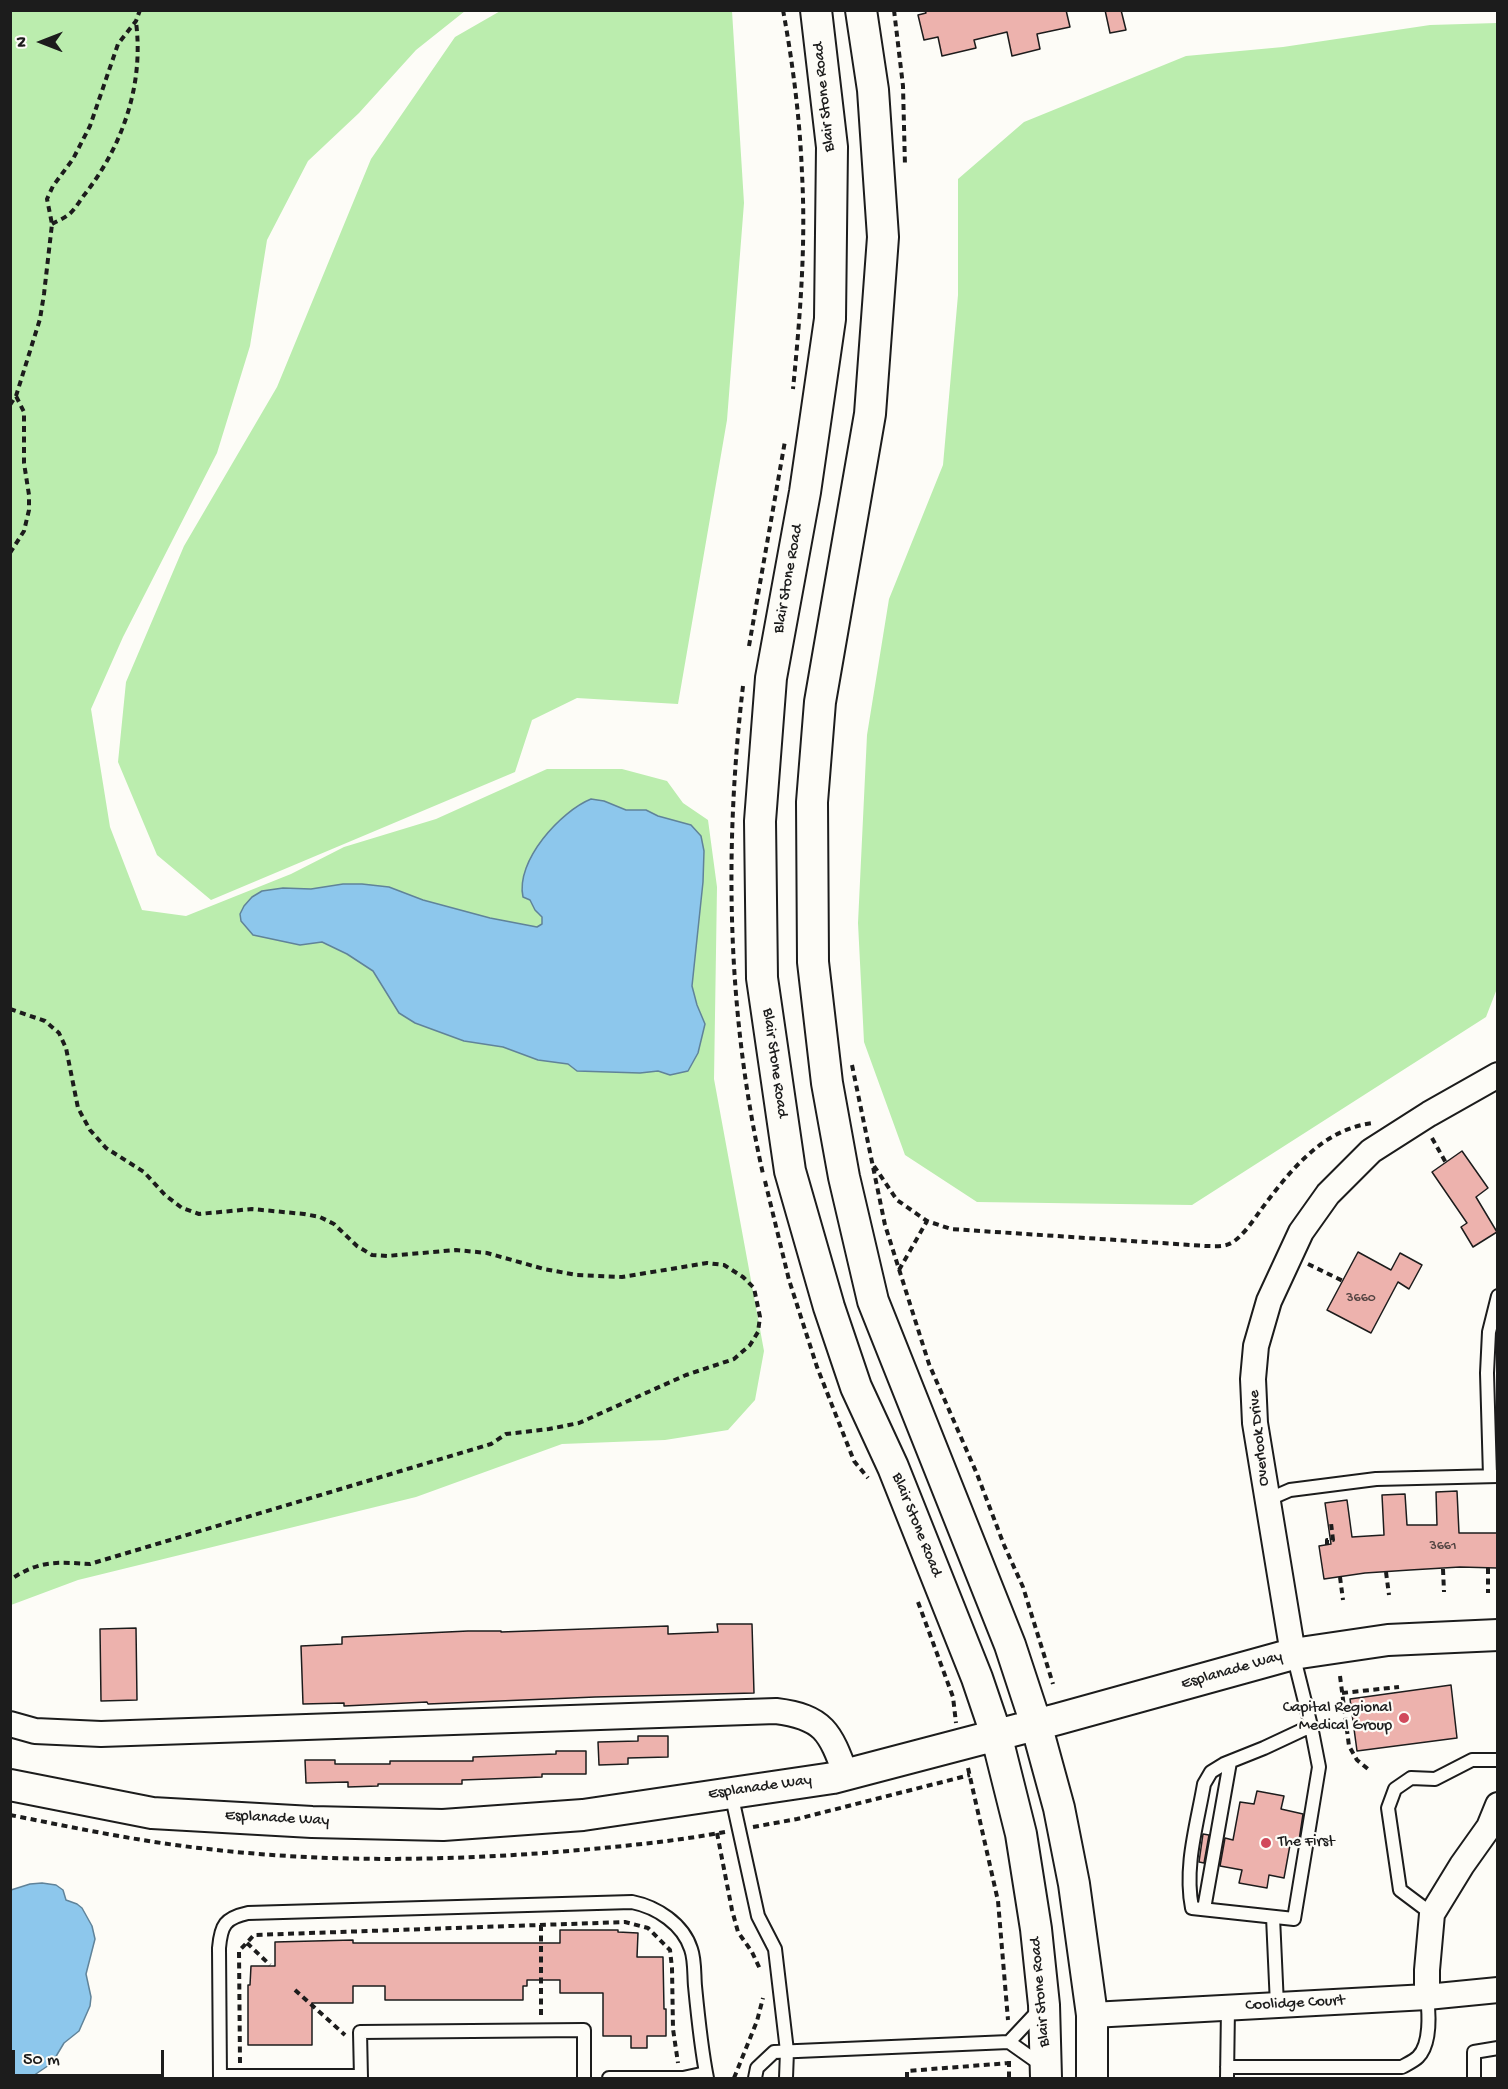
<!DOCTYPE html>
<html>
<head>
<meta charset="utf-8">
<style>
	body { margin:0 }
	#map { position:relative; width:1508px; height:2089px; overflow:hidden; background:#fdfcf7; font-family:"Gochi Hand",sans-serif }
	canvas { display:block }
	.frame { position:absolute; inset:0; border:12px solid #1c1c1c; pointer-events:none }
	.north { position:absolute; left:12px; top:12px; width:60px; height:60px; -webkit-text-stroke:4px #fdfcf7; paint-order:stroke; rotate:270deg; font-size:16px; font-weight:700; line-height:24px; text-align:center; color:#1c1c1c }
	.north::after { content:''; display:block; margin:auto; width:21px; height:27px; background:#1c1c1c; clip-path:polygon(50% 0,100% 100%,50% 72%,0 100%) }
	.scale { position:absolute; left:12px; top:2050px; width:152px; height:27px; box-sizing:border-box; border:3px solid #1c1c1c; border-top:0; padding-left:8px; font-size:18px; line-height:21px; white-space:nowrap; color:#1c1c1c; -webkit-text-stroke:4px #fdfcf7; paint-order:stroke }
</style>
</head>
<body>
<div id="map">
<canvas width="1508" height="2089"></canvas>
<div class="frame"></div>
<div class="north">N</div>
<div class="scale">50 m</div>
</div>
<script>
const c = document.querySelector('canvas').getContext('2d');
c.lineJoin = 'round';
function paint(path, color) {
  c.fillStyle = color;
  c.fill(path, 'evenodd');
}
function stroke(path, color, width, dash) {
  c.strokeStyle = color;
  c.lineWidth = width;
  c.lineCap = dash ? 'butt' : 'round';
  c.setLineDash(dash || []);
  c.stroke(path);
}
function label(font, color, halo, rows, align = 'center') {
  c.font = font + ' "Gochi Hand",sans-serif';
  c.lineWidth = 4.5;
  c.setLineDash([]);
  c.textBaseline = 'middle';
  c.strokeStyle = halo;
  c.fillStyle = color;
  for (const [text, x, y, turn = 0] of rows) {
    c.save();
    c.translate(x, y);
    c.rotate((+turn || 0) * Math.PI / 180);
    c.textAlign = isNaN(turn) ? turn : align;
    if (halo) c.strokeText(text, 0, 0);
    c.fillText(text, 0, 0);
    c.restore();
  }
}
const green = new Path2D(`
	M502 10 732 11 744 203 727 420 678 704 577 698 532 720 515 772 211 900 157 855 118 762 126 682 184 546 277 387 371 159 455 37Z
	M11 11H465L416 50 359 113 308 161 267 240 250 346 217 453 123 637 91 709 110 827 142 910 186 916 291 874 344 847 436 819 547 769H622L667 781 683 803 708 820 717 887 714 1079 764 1351 755 1400 728 1430 665 1440 562 1444 416 1497 78 1580 11 1605Z
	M1497 23 1498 986 1486 1017 1192 1205 977 1202 905 1155 864 1042 858 923 867 735 889 599 943 465 958 295V179L1024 122 1186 56 1283 47 1430 25Z`);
const water = new Path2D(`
	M591 799 604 801 626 810H646L658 816 691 825 701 836 704 851 703 882 692 986 697 1005 705 1024 698 1053 688 1071 670 1075 658 1071 640 1073 577 1071 568 1064 538 1060 503 1047 464 1041 415 1023 399 1013 373 971 347 954 322 942 300 945 253 935 241 921 240 914 244 906 252 897 262 891 283 888 311 889 343 884H362L389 887 423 900 490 918 537 927 542 924V917L535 910 530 900 523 897C515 861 561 811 591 799Z
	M42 1883 56 1885 63 1890 66 1900 77 1904 82 1908 92 1926 95 1939 86 1974 91 1997 90 2006 79 2031 64 2043 52 2063 30 2078H11V1890L30 1884Z`);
const building = new Path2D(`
	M925 10H1066L1070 27 1037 34 1040 49 1012 56 1007 32 974 40 976 48 942 56 938 37 924 40 918 15 926 13Z
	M1105 10H1121L1126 30 1110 33Z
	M1462 1151 1488 1188 1476 1197 1497 1232 1473 1247 1461 1227 1467 1223 1432 1172Z
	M1358 1252 1391 1270 1400 1253 1422 1265 1409 1289 1398 1282 1371 1333 1327 1310Z
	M1457 1491 1459 1533H1497V1568L1460 1567 1410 1570 1365 1573 1324 1579 1319 1546 1331 1544 1325 1503 1347 1500 1352 1537 1384 1535 1382 1495 1405 1494 1407 1525H1437L1436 1492Z
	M717 1624H752L754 1693 595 1697 428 1704 427 1702 344 1706V1703L303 1704 301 1646 342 1644V1637L468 1631H501V1632L668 1626V1634L718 1632Z
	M136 1628 137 1700 101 1701 100 1629Z
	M1451 1685 1457 1738 1357 1751 1350 1699Z
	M638 1736H668V1757L628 1758V1764L599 1765 598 1742 638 1741Z
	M556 1751H586V1774H542V1777L462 1780V1784H378V1786L348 1787V1782L306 1783 305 1760H335V1764H390V1761H473V1757L556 1754Z
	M1257 1791 1284 1796 1281 1809 1303 1814 1298 1847 1290 1845 1284 1878 1269 1875 1267 1888 1239 1883 1242 1870 1220 1866 1225 1838 1233 1840 1240 1802 1254 1804Z
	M1203 1834 1209 1835 1204 1863 1199 1862Z
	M560 1930H618V1932L638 1933 637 1957H663L664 2009H666V2036H647V2048H631V2036H603V1993H560V1980H527V1986H523V2000H385V1986H353V2003H312V2045H248V1985H250L251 1966H275V1942L353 1940V1943H560Z`);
const path = new Path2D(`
	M783 10C793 64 800 120 802 174 806 245 800 318 793 389
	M894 10 903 86 905 166
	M52 224C57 221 63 219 68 215 75 210 80 200 85 194 123 145 144 84 136 22
	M10 405 16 396 40 319 44 294 52 224 47 199 53 186 73 159 90 126 118 44 136 21 140 10
	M10 553 24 531 29 510V495L24 463V412L16 396
	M749 646 785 441
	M743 686C724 849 727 1014 763 1174
	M10 1009 45 1021 59 1033 66 1048 78 1108 90 1130 106 1148 144 1172 165 1195 182 1208 199 1214 252 1209 304 1214 320 1217 334 1224 357 1246 372 1255 387 1256 456 1250 487 1253 544 1269 577 1275 622 1277 707 1263 724 1265 743 1277 754 1288 760 1317 758 1332 750 1345 734 1359 686 1375 579 1423 549 1429 506 1434 491 1444 90 1564C57 1562 39 1560 10 1580
	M852 1065 885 1225 929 1364 977 1474 1004 1545 1023 1587 1053 1684
	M1432 1138 1446 1163
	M874 1166 897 1200 927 1221 951 1229 1206 1246C1212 1246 1223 1247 1229 1244 1240 1240 1253 1221 1260 1211 1289 1172 1321 1130 1372 1123
	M765 1181 789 1280 817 1367 854 1461 868 1478
	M1308 1264 1343 1281
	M899 1270 927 1221
	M1327 1545V1540H1333L1331 1523
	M1488 1568V1593
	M1443 1569 1444 1592
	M1386 1572 1389 1595
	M1340 1577 1343 1600
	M918 1602 953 1697 956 1723
	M1340 1676 1349 1746 1357 1760 1368 1769
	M1342 1693 1399 1687
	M968 1768 998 1901 1008 2020
	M10 1815C76 1828 142 1842 208 1849 320 1862 432 1861 544 1853 605 1848 665 1843 725 1832
	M753 1827 797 1819 970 1775
	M717 1833 732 1910 738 1932 752 1952 760 1969
	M541 1925V2017
	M247 1943 270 1965
	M295 1990 345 2035
	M1009 2061V2078
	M240 2063 239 1951 254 1935 625 1922 648 1928 670 1950 672 1968 673 2029 678 2063
	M734 2078 757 2021 763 1998
	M907 2078V2071L1009 2063`);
const service = new Path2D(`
	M1490 1476 1487 1373 1489 1332 1498 1296
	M1267 1500 1290 1490 1376 1479 1498 1476
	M1293 1654 1311 1726 1319 1767 1294 1919 1192 1908C1184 1866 1197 1825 1204 1784L1211 1772 1224 1764 1264 1748 1311 1726
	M731 1793 758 1916 775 1949 787 2051 786 2078
	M1204 1909 1230 1762
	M1432 1914 1400 1890 1388 1808 1395 1789 1411 1778 1435 1779 1472 1760H1498
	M1273 1917 1277 2005
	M1009 2042 1039 2010
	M1227 2067H1402C1407 2064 1414 2061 1418 2057 1431 2044 1429 2013 1427 1997
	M220 2076H361
	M220 2078 219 1948C221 1925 225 1918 248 1913L632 1902C657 1907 683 1924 691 1949 695 1960 694 1975 695 1986 698 2017 701 2048 707 2078
	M361 2078 360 2032 584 2030V2078
	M609 2078H683L706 2073
	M755 2078 757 2068 774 2052 1009 2042 1043 2066
	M1227 2078 1228 2008
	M1474 2078V2052L1498 2048`);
const minor = new Path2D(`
	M1293 1654 1255 1423 1253 1379 1256 1346 1269 1301 1301 1232 1328 1194 1371 1151 1429 1114 1498 1075
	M10 1724 35 1731 101 1734 776 1711C824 1717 830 1732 846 1775
	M1427 1997V1970L1432 1914 1462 1865 1489 1827 1498 1805
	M1092 2015 1427 1997 1498 1990`);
const tertiary = new Path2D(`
	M816 10 832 147 830 319 805 492 771 678 760 821 762 978 790 1171 829 1307 856 1387 893 1467 977 1678 996 1734 1021 1834 1036 1929 1044 2005 1046 2078
	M861 10 873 90 883 237 870 414 820 702 812 802 813 962 827 1083 844 1177 873 1301 1010 1645 1036 1724 1059 1808 1074 1884 1092 2015V2078
	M10 1785 152 1813 312 1822 443 1825 583 1815 833 1778 1058 1719 1293 1654 1388 1640 1498 1635`);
const markers = [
	[1404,1718,6,"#d1495b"],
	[1266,1843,6,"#d1495b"]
];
const numberNames = [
	["3660",1361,1299],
	["3661",1443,1547]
];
const streetNames = [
	["Blair Stone Road",825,97,-96],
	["Blair Stone Road",789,579,-80],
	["Blair Stone Road",774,1063,82],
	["Overlook Drive",1260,1438,-96],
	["Blair Stone Road",916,1525,68],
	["Esplanade Way",1232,1671,-16],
	["Esplanade Way",760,1788,-8],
	["Esplanade Way",277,1819,3],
	["Blair Stone Road",1041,1992,-95],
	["Coolidge Court",1295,2004,-3]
];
const poiNames = [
	["Capital Regional",1392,1709],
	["Medical Group",1392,1727],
	["The First",1278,1843,"left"]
];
paint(green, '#bbedae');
paint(water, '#8dc7ec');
stroke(water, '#608399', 1.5);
paint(building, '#edb2ad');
stroke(building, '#1c1c1c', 1.5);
stroke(service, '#1c1c1c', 16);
stroke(minor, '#1c1c1c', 28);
stroke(tertiary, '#1c1c1c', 34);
stroke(path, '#1c1c1c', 4, [6, 4.5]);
stroke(service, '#fdfcf7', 12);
stroke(minor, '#fdfcf7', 24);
stroke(tertiary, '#fdfcf7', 30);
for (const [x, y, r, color] of markers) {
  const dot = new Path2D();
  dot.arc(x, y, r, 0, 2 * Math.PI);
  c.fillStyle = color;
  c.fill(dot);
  stroke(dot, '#fdfcf7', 2);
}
label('14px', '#504240', null, numberNames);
label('16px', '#1c1c1c', '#fdfcf7', streetNames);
label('16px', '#1c1c1c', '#fdfcf7', poiNames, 'right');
</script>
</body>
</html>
